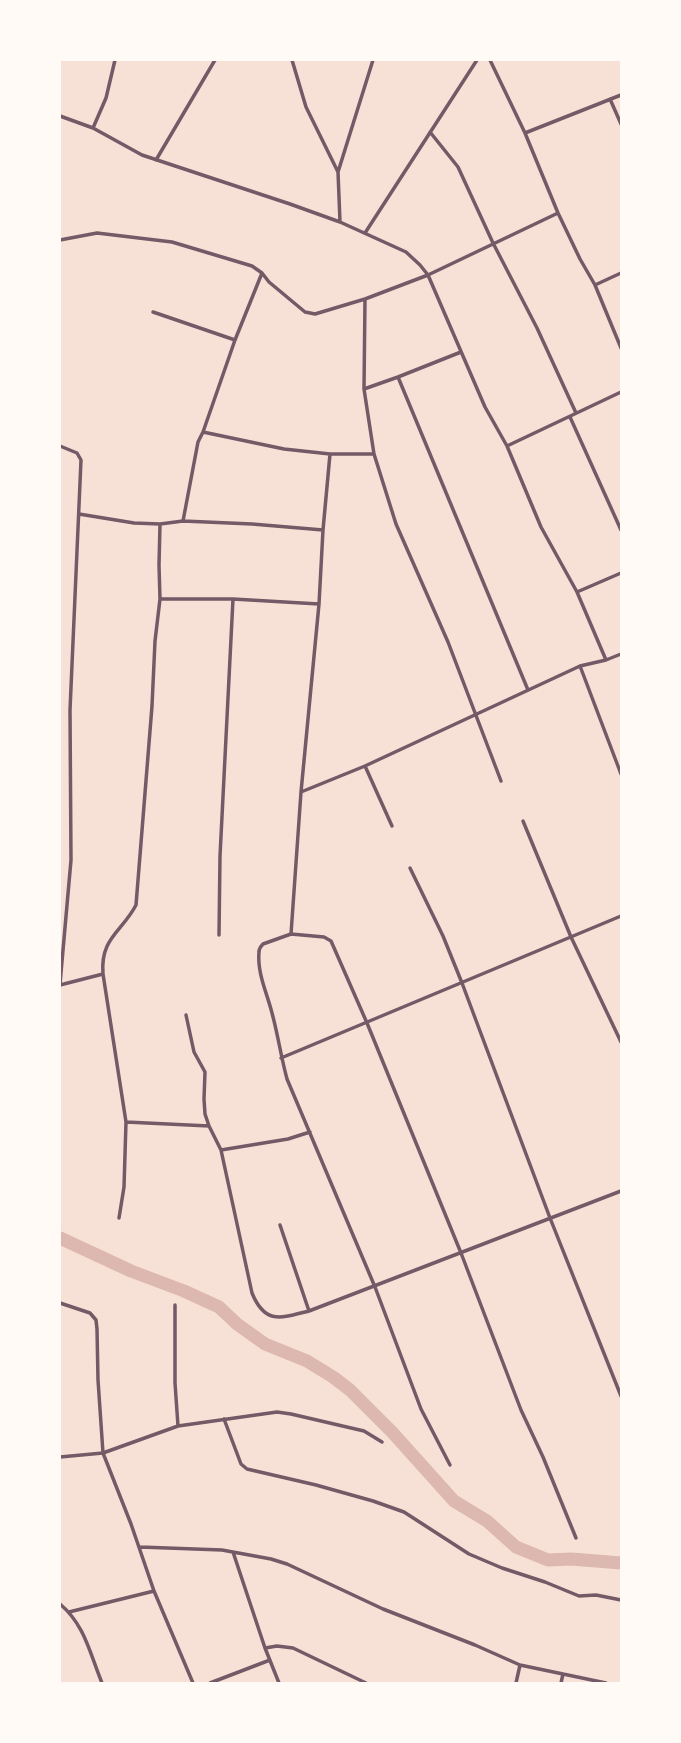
<!DOCTYPE html>
<html>
<head>
<meta charset="utf-8">
<style>
	body { margin:0 }
	#map { position:relative; width:681px; height:1743px; overflow:hidden; background:#f7e1d7; font-family:Karla,sans-serif }
	canvas { display:block }
	.frame { position:absolute; inset:0; border:61px solid #fffaf5; pointer-events:none }
</style>
</head>
<body>
<div id="map">
<canvas width="681" height="1743"></canvas>
<div class="frame"></div>
</div>
<script>
const c = document.querySelector('canvas').getContext('2d');
c.lineJoin = 'round';
function stroke(path, color, width, dash) {
  c.strokeStyle = color;
  c.lineWidth = width;
  c.lineCap = dash ? 'butt' : 'round';
  c.setLineDash(dash || []);
  c.stroke(path);
}
const river = new Path2D(`
	M60 1238 131 1271 184 1291 219 1307 237 1324 265 1344 307 1361 333 1377 350 1390 392 1432 454 1501 487 1521 516 1547 548 1560 571 1559 621 1563`);
const minor = new Path2D(`
	M292 60 306 107 338 172 340 222
	M490 60 525 133 558 213 580 259 595 285 621 348
	M610 99 621 124
	M60 116 93 128 142 155 290 204 340 222 406 252 420 265 428 275 485 407 507 446 541 527 577 592 606 660
	M93 128 106 98 115 60
	M430 132 458 167 493 243 537 328 576 413
	M525 133 621 95
	M156 160 215 60
	M338 172 373 60
	M365 233 477 60
	M60 240 97 233 172 242 252 266 262 273 269 282 305 312 315 314 365 299 428 275 558 213
	M595 285 621 273
	M365 299 364 389 374 454 396 524 448 642 501 781
	M153 312 235 340
	M398 377 528 690
	M364 389 398 377 461 352
	M570 417 621 530
	M203 432 284 449 330 454
	M60 446 77 453 81 460 70 710 71 860 60 984
	M507 446 621 392
	M79 514 134 523 160 524 183 521 252 524 323 530
	M183 521 198 442 203 432 235 340 262 273
	M160 524 159 565 160 599H233L319 604
	M577 592 621 573
	M580 666 621 774
	M365 766 392 826
	M301 792 365 766 580 666 606 660 621 654
	M523 821 571 937 621 1042
	M410 868 443 936 462 983 550 1218 621 1396
	M291 934 301 792 319 604 323 530 330 454H374
	M219 935 220 856 233 599
	M103 974 126 1122 124 1187 119 1218
	M60 985 103 974C100 938 122 932 136 905L152 706 155 641 160 599
	M186 1015 194 1052 205 1072 204 1099 205 1114 209 1126 221 1150 252 1293C265 1325 281 1318 309 1311L621 1191
	M281 1058 621 916
	M126 1122 209 1126
	M221 1150 288 1139 310 1132
	M280 1225 309 1311
	M60 1303 90 1313 96 1320 97 1329 98 1380 103 1453 131 1524 154 1591 193 1683
	M175 1305V1383L178 1426
	M224 1419 241 1464 247 1469 316 1485 373 1501 404 1512 469 1554 502 1568 545 1582 579 1596 596 1595 621 1600
	M60 1457 103 1453 178 1426 277 1412 291 1414 364 1431 382 1442
	M450 1465 421 1409 375 1287 287 1079C281 1057 278 1035 272 1013 267 993 257 973 259 952 259 949 260 947 263 944L291 934 324 937 331 941 367 1023 461 1253 521 1410 543 1457 576 1538
	M140 1547 222 1550 271 1559 287 1564 383 1609 475 1645 520 1665 606 1683
	M233 1552 265 1648 279 1683
	M60 1604C85 1625 90 1654 102 1683
	M69 1612 154 1591
	M265 1648 277 1646 293 1648 366 1683
	M210 1683 270 1660
	M516 1683 520 1665
	M561 1683 563 1674`);
stroke(river, '#dcb8b0', 13);
stroke(minor, '#755966', 3.5);
</script>
</body>
</html>
